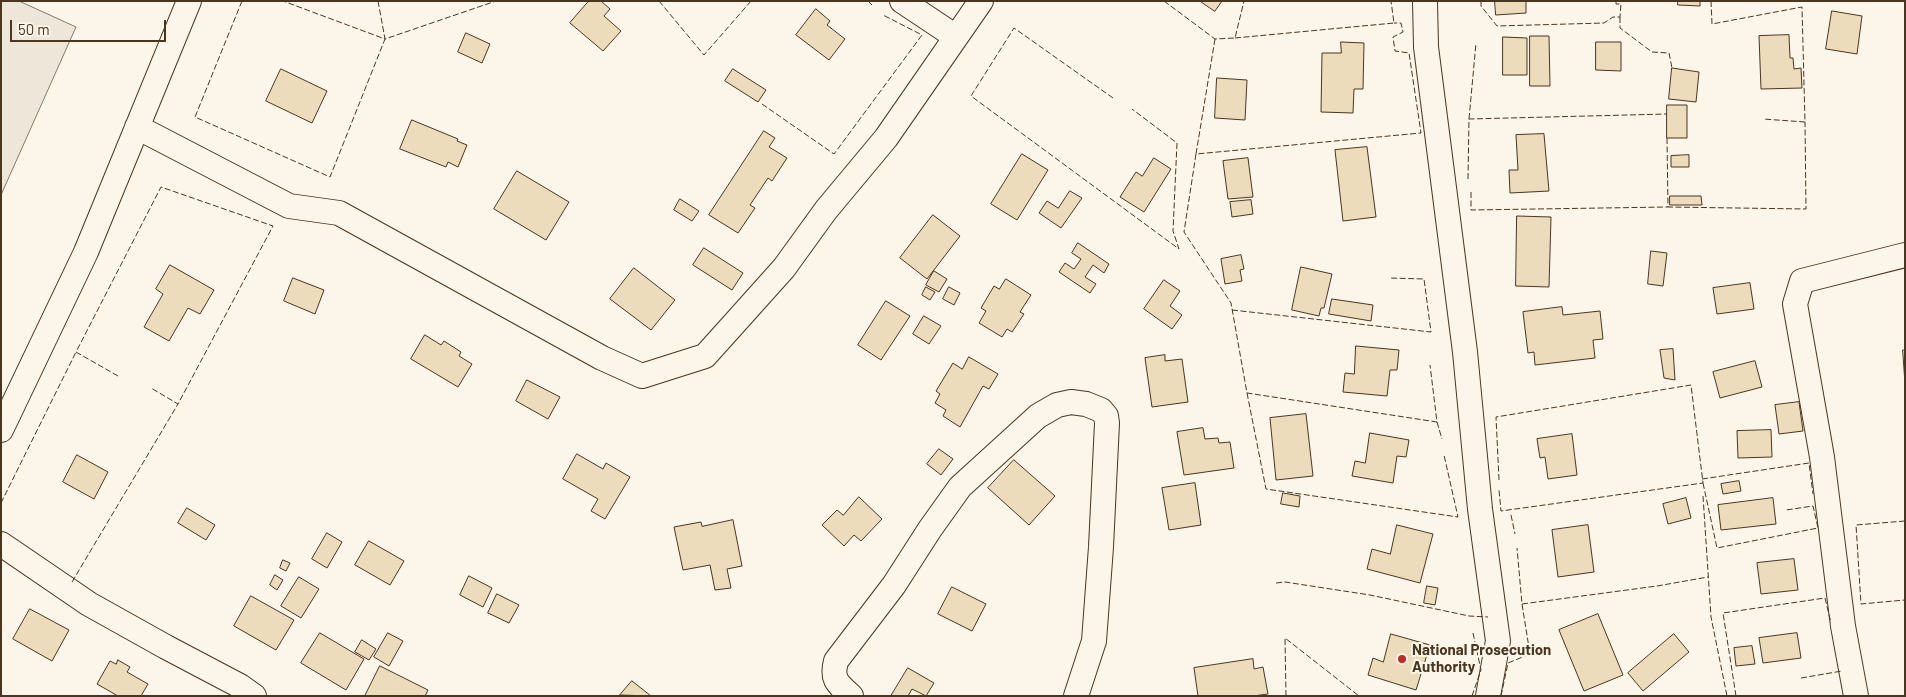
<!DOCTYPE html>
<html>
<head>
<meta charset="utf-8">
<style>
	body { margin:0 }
	#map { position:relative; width:1906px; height:697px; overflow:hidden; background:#fbf6e9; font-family:Barlow,sans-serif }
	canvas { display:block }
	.frame { position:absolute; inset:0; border:2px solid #4a3520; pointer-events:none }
	.scale { position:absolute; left:10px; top:20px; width:156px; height:22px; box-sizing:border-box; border:2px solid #4a3520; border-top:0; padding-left:6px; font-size:15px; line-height:18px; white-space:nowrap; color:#4a3520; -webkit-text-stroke:4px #fbf6e9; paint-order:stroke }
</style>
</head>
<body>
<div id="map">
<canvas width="1906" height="697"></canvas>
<div class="frame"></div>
<div class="scale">50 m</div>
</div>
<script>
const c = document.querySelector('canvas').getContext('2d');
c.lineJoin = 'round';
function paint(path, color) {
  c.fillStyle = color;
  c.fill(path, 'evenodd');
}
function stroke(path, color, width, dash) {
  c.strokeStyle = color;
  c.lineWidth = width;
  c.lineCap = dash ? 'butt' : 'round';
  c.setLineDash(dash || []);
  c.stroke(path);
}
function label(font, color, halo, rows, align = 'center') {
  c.font = font + ' Barlow,sans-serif';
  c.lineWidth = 4;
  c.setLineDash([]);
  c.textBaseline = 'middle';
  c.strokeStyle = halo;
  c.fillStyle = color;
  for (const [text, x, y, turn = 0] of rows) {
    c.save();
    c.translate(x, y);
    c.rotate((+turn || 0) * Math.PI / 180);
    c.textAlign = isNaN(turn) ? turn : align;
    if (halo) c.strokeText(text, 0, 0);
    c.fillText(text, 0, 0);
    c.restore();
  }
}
const green = new Path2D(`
	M1 1H19L76 27 1 195Z`);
const building = new Path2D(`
	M589 1H601L610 9 604 16 621 31 603 51 570 23Z
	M1200 1H1222L1215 11Z
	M1495 1H1526V13L1496 15Z
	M1678 1H1700V6L1678 5Z
	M816 9 830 21 827 25 845 39 829 60 796 35Z
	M1832 11 1862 16 1857 54 1826 49Z
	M466 33 490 44 482 63 458 52Z
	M1789 35 1790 58H1793L1794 69 1801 68 1802 88 1761 89 1759 36Z
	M1530 36H1549L1550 86H1530Z
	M1503 37 1527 38V75H1503Z
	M1341 42 1364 43 1363 89H1354L1353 113 1321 112 1322 53H1341Z
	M1596 42H1621V71L1596 70Z
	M1672 68 1699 72 1696 102 1669 99Z
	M281 69 327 91 312 123 266 101Z
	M733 69 766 90 758 102 725 81Z
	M1217 78 1247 80 1245 120 1215 118Z
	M1667 105H1687V138H1667Z
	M412 120 458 139 457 141 467 145 458 167 448 162 446 167 400 149Z
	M764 131 775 138 769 147 787 158 772 181 768 178 750 205 755 208 738 233 709 215Z
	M1544 134 1549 191 1510 193 1509 170H1518L1516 135Z
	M1367 147 1376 217 1343 221 1335 150Z
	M1022 154 1048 170 1017 220 991 204Z
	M1689 155V167H1671V156Z
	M1154 158 1171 169 1144 212 1120 197 1136 172 1142 176Z
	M1248 158 1253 197 1228 199 1223 161Z
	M517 171 569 202 546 240 494 209Z
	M1070 191 1082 198 1061 228 1039 213 1047 201 1058 208Z
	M1670 196H1701L1702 205H1670Z
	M680 199 699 211 692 221 674 210Z
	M1251 200 1253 214 1232 217 1230 202Z
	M933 215 960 236 927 279 900 258Z
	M1517 216 1551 217 1549 287 1516 286Z
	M1078 243 1109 264 1104 273 1093 265 1085 277 1096 284 1090 293 1059 272 1065 263 1074 269 1081 259 1072 253Z
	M704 248 743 273 732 290 693 265Z
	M1651 251 1667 253 1663 286 1648 284Z
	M1241 255 1244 269 1240 270 1242 281 1225 284 1221 259Z
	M170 265 214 290 200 314 188 308 169 341 144 327 163 294 156 289Z
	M1301 267 1332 274 1324 308H1321L1319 316 1292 310Z
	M634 268 675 300 651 330 610 299Z
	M934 271 947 279 939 292 926 285Z
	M293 278 324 290 315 314 284 301Z
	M1006 279 1031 295 1020 312 1024 314 1012 332 1007 329 1002 337 979 323 986 311 981 308 994 286 999 289Z
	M1164 280 1180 291 1170 306 1182 315 1172 329 1144 309Z
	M1750 283 1754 309 1717 314 1713 288Z
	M926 287 935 292 930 300 922 295Z
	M949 287 960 293 954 305 943 299Z
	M1332 299 1373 305 1371 321 1329 314Z
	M886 301 910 316 881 360 858 345Z
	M1562 307 1563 315 1600 311 1603 339 1593 340 1595 358 1535 365 1534 352 1528 353 1523 312Z
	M924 316 941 326 929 344 913 334Z
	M425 335 441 345 444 341 461 352 459 356 472 364 458 387 411 359Z
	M1356 346 1399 350 1397 370H1390L1387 396 1343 392 1345 373 1354 374Z
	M1673 349 1675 380 1664 378 1660 350Z
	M1903 350H1905V383Z
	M1165 355V361L1182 359 1188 402 1152 407 1145 358Z
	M969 357 998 374 989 389 983 386 960 427 943 416 946 410 935 403 940 394 936 391 953 363 962 369Z
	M1755 361 1762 387 1720 398 1713 372Z
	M527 380 560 397 548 419 516 401Z
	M1799 402 1803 431 1779 434 1775 405Z
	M1306 414 1313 476 1276 480 1270 418Z
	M1203 428 1205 439 1218 438 1219 443 1230 442 1234 468 1184 475 1177 432Z
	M1771 430 1772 457 1738 458 1737 431Z
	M1370 433 1409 440 1406 457 1397 456 1393 483 1352 476 1355 461 1365 463Z
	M1572 434 1577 475 1548 479 1545 457 1540 458 1537 439Z
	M939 449 953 459 941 475 927 464Z
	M577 454 603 469 606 463 630 477 605 519 591 511 598 499 563 479Z
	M77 455 108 472 94 499 63 482Z
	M1014 460 1055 496 1029 525 988 488Z
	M1739 481 1741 491 1723 494 1721 484Z
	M1195 483 1201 525 1169 530 1162 488Z
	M1283 493 1300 496 1299 507 1281 504Z
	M859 497 882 519 861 541 854 535 844 546 822 525 837 510 843 515Z
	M1686 498 1691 518 1668 524 1663 504Z
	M1773 498 1776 524 1721 530 1718 505Z
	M187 508 215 525 206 540 178 523Z
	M733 520 742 566 727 569 731 588 715 590 710 565 683 570 674 527 701 522 702 526Z
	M1397 525 1433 534 1420 583 1367 569 1372 549 1390 554Z
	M1588 525 1594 572 1558 577 1552 530Z
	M327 533 342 542 327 568 312 559Z
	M369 541 404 561 390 585 355 565Z
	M1794 559 1798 590 1761 594 1757 563Z
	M283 560 290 563 286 571 280 568Z
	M275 575 283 580 277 590 270 585Z
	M469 576 492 588 483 607 460 595Z
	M299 577 319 589 301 618 281 606Z
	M1427 586 1438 588 1435 605 1424 603Z
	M952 587 986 604 972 631 938 614Z
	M497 594 519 605 509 623 488 613Z
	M251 596 294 620 276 650 234 626Z
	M30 609 69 630 52 661 13 639Z
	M1598 614 1623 675 1584 691 1559 630Z
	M320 633 364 659 346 690 301 663Z
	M388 633 403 641 389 666 374 657Z
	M1797 633 1801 658 1763 663 1759 638Z
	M1391 634 1430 645 1416 690 1368 675 1373 658 1383 662Z
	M1674 634 1689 652 1643 691 1628 673Z
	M362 640 376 649 369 660 355 652Z
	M1752 646 1755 664 1736 666 1734 648Z
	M1253 659 1254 669 1263 667 1268 694 1253 696H1198L1194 668Z
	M118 660 130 667 127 672 148 684 141 696H118L97 684 110 661 116 664Z
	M380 666 428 690 425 696H365Z
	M908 668 934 683 926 696 912 689 908 696H891Z
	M632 681 651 696 620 695Z`);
const minor = new Path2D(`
	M902 1 956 37
	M1425 1 1426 47 1465 352 1480 509 1498 641 1488 696
	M137 127 289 206 339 213 602 358 642 376 705 356 741 316 784 268 826 210 886 138 981 1
	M1 430 86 252 189 1
	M1 544 89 604 166 647 240 686 254 696
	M851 696C838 684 831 680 836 661L894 585 930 529 960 487 1038 416 1057 405 1071 402 1086 404 1101 410 1106 416 1107 423 1101 547 1094 641 1076 696
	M1856 696 1843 626 1822 457 1795 304 1802 281 1905 255`);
const fence = new Path2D(`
	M242 1 195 117 330 177 385 39 283 1
	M378 1 385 39 496 1
	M659 1 704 55 751 1
	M868 1 872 5
	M1164 1 1215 39 1235 38 1244 1
	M1481 1V6L1497 26 1604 23 1613 17H1620L1621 4H1616V1
	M1711 1 1712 24 1802 7 1805 122 1763 119
	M1620 17V28L1652 52 1669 53 1672 68
	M1235 38 1394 23 1391 1
	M1215 39 1196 154 1421 133 1409 53 1395 51 1393 37 1403 32 1401 23H1394
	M1113 98 1014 28 971 96 1179 249 1173 231 1177 143 1132 109
	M762 104 834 154 922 35 883 15
	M1469 119 1476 43
	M1667 138 1668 207 1806 209 1805 122
	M1196 154 1184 232 1231 303 1247 393 1437 422 1430 365
	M1468 179 1469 119 1667 114
	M1471 192V210L1668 207
	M1232 310 1431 332 1424 279 1389 278
	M118 376 76 352 161 187 273 226 178 404 151 388
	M1247 393 1266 489 1458 517 1444 455
	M1437 422 1442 439
	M1702 479 1809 463 1813 494
	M1499 480 1496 417 1691 385 1703 483 1501 511 1499 490
	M1703 483 1717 548 1818 528 1813 506 1786 510
	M1703 496 1711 617 1727 696
	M1 503 76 352
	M1511 515 1515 534
	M1905 521 1856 525 1861 604 1905 600
	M72 582 178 404
	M1276 583 1285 582 1370 595 1469 616 1488 617
	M1522 604 1657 586 1708 577
	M1801 678 1842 671
	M1286 696 1285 638 1359 696
	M1472 696 1481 670 1473 633
	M1501 696 1508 663 1530 654 1522 604 1517 548
	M1736 696 1723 613 1825 598 1831 623`);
const markers = [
	[1402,659,5,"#c62828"]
];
const poiNames = [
	["National Prosecution",1412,650],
	["Authority",1412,667]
];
paint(green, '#ede6d9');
stroke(green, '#887966', 1);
paint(building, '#ecdcbc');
stroke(building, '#4a3520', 1);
stroke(minor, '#4a3520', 26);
stroke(minor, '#fbf6e9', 24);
stroke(fence, '#4a3520', 1, [6, 2.5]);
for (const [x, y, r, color] of markers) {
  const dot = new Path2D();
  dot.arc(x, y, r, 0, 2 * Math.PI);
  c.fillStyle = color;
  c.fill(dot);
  stroke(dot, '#fbf6e9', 2);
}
label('bold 15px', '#4a3520', '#fbf6e9', poiNames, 'left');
</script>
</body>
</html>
